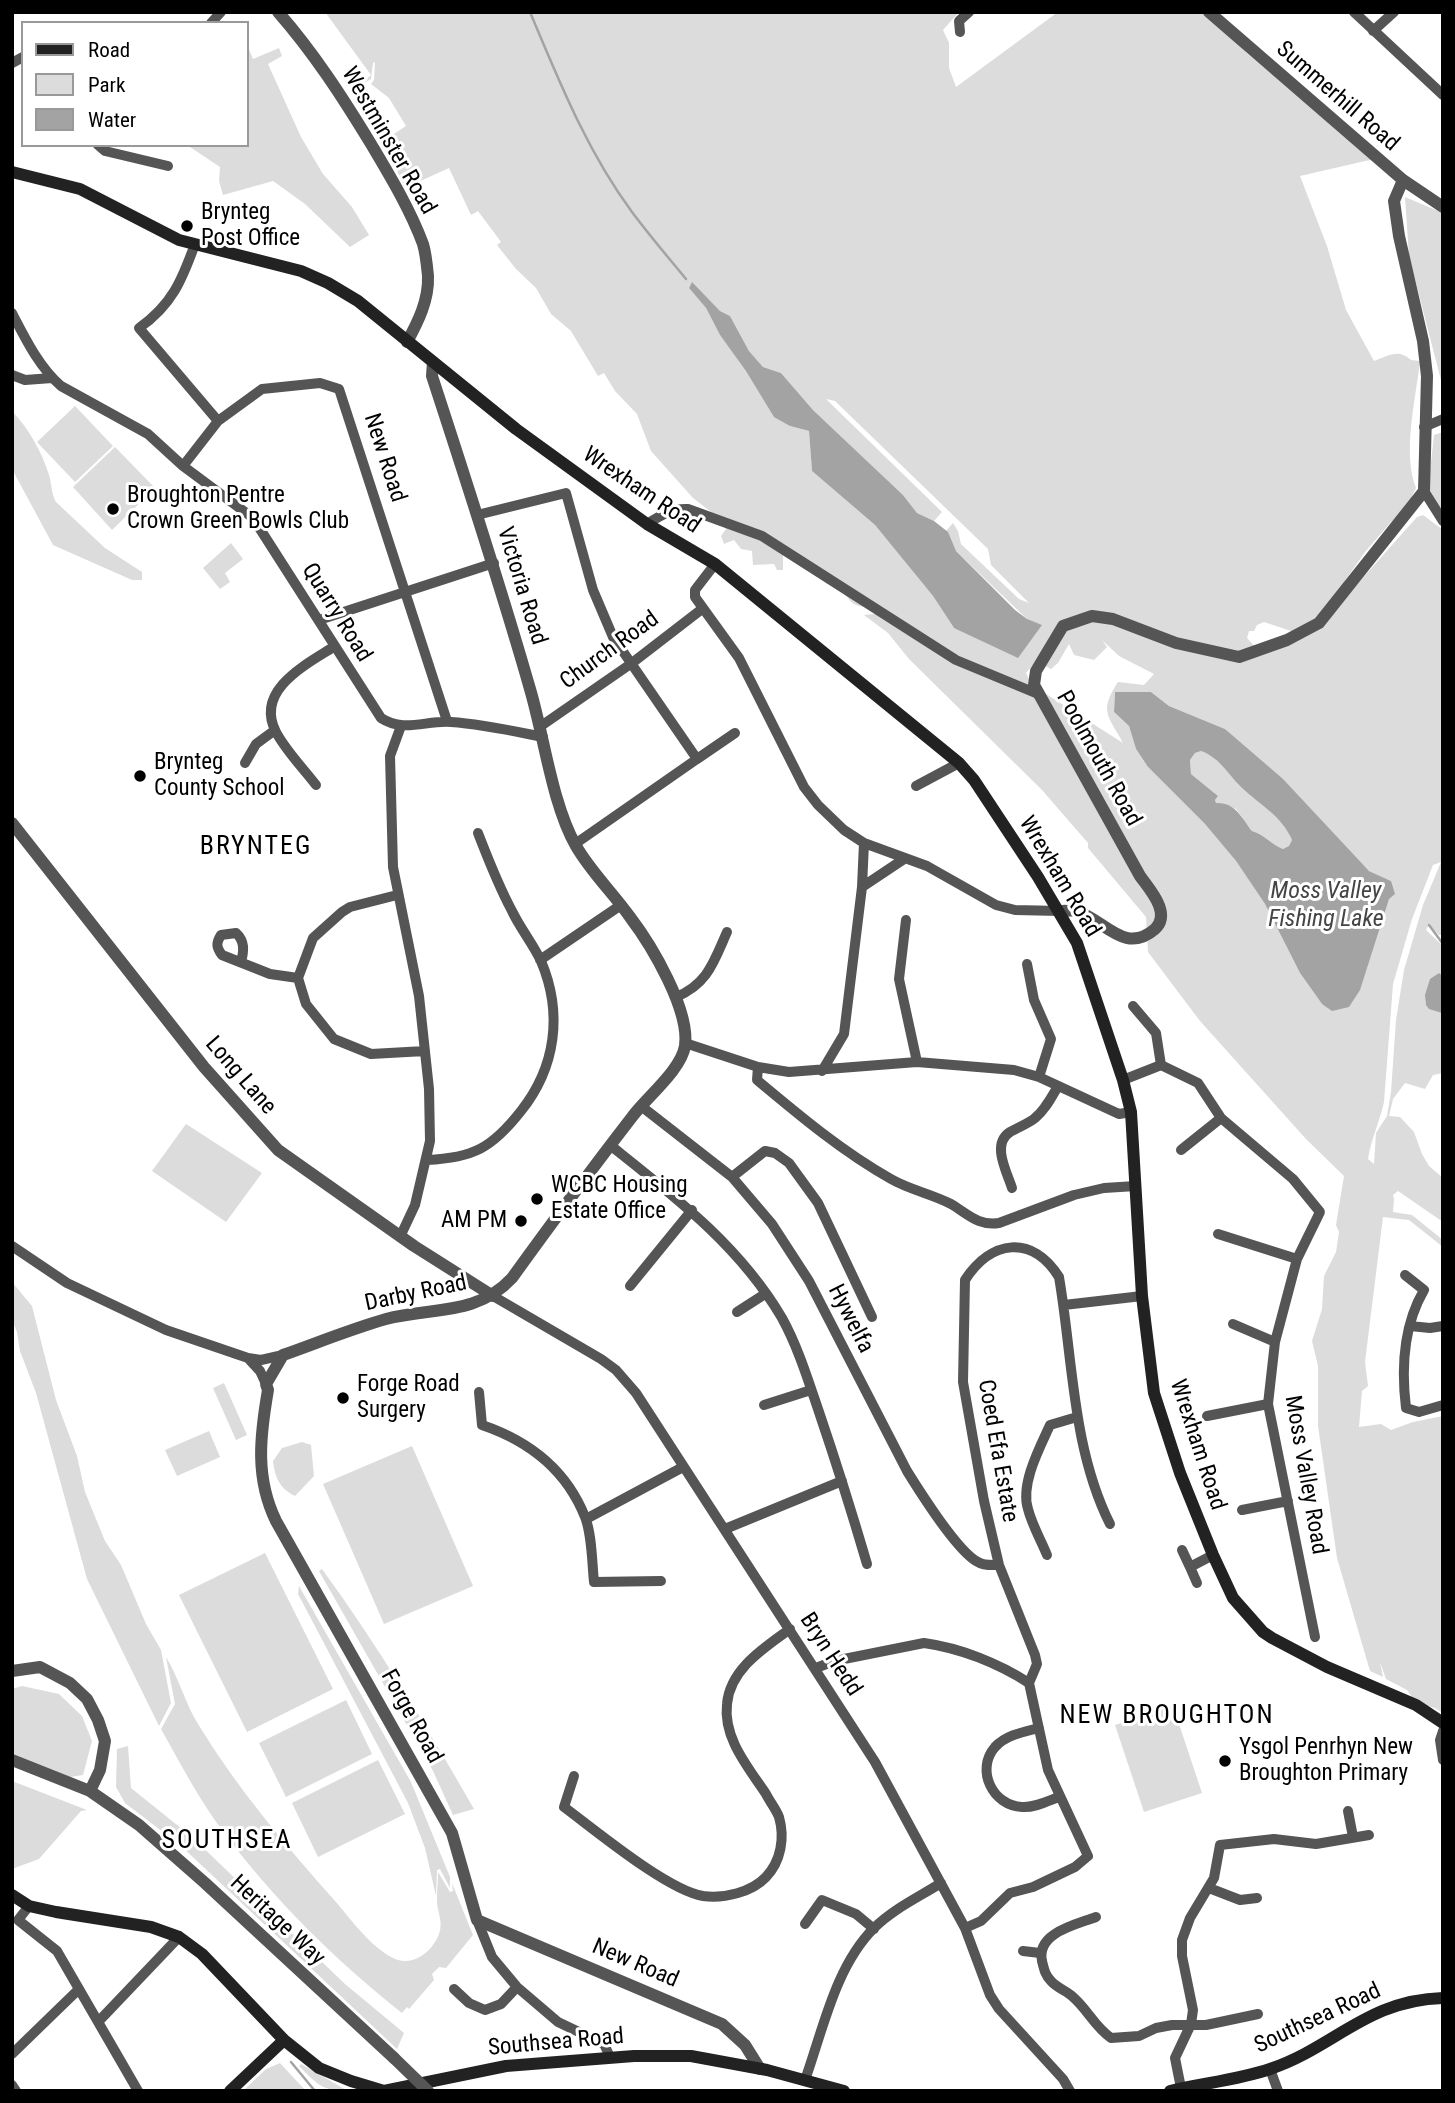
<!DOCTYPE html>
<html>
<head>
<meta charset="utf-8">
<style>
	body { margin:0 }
	#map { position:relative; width:1455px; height:2103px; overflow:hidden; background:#fff; font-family:"Roboto Condensed",sans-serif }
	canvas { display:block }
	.frame { position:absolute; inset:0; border:14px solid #000; pointer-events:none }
	.legend { position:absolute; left:21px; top:21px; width:228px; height:126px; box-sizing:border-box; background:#fff; border:2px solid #999; margin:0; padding:9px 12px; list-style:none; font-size:21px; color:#000 }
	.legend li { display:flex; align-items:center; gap:14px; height:35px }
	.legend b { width:35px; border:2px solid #999 }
</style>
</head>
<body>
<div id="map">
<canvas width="1455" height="2103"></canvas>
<div class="frame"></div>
<ul class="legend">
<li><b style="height:9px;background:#222"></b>Road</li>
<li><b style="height:19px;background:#dcdcdc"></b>Park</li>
<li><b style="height:19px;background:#a3a3a3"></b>Water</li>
</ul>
</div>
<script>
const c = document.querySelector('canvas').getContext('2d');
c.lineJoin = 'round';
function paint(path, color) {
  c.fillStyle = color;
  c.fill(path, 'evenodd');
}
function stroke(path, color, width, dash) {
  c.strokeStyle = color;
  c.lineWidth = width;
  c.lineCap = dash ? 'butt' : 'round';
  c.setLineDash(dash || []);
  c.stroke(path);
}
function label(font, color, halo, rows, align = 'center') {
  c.font = font + ' "Roboto Condensed",sans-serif';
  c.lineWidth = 6;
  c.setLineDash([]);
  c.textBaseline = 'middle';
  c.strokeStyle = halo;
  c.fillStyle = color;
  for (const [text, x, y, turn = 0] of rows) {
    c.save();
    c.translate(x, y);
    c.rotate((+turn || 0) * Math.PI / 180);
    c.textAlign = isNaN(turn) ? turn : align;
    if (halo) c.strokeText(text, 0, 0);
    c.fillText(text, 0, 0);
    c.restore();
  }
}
const green = new Path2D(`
	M325 12H959L943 30 949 43V68L956 87 1058 12H1204L1249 55 1374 159 1300 176 1327 246 1346 310 1374 361C1388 356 1398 348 1411 360L1420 361C1416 398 1402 453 1416 488L1405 510 1391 522 1365 552 1344 582V599L1417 517 1423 515 1443 530V935H1439L1429 925 1426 930 1443 946V976L1439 973C1433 984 1424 993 1426 1005L1443 1013V1073L1433 1075 1425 1089 1405 1083 1393 1099 1389 1116 1400 1117 1414 1132 1422 1154 1429 1166 1443 1178V1222L1398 1191 1393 1195 1394 1199 1393 1212 1412 1215 1443 1240V1247L1409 1220 1383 1217 1365 1362 1368 1386 1362 1391 1359 1427 1381 1424 1391 1430 1413 1422 1443 1416V1713L1435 1708 1416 1703 1407 1690 1386 1679 1380 1662 1383 1677 1370 1671 1337 1558 1318 1426V1366L1312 1341 1322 1309 1324 1276 1336 1252 1339 1232 1336 1225 1344 1176 1306 1139 1200 1021 1148 952 1146 917 1088 848V843L1042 790 909 659 888 633 864 615 874 614 875 606C851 610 848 599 837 580L827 584 791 551 783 548V570H777L774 564 753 565 752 551 741 549 734 540 724 544 721 536 726 529 719 518 693 498 651 451 637 414 615 391 604 373 598 376 571 331 551 314 536 288 516 269 497 245 501 242 478 211 471 215 449 168 405 188 383 141 406 126 389 98 371 84 374 80 375 62 373 63 371 79 359 86 371 75ZM692 283 720 311 730 316 749 351 763 367 781 373 813 410 903 495 917 513 934 521 942 512 826 399 835 401 988 549 991 565 1029 603 1019 599 961 544 958 531 953 523 946 531 956 551 1027 619 954 628 933 596 875 525 812 471 809 431 790 426 720 335 706 308 689 288ZM1264 622 1291 631 1302 630 1255 647 1247 638 1249 631H1254L1257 625ZM1102 640 1119 656 1154 674 1144 685 1118 682C1098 712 1109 716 1123 743L1032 685 1026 673 1036 661 1051 669 1058 663 1069 644 1074 655 1094 660 1107 647ZM1115 692H1151L1169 706 1225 729 1369 871 1391 881 1389 899 1322 1004 1300 973 1265 904 1236 861 1205 824 1148 767 1136 749 1129 726 1114 712ZM1441 862 1423 905 1404 970 1396 1020 1391 1092 1387 1116 1376 1133 1374 1164 1368 1159C1371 1139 1380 1121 1384 1102L1393 984 1412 919 1433 865Z
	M247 45 253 59 279 48 282 56 268 64 301 137 323 174 352 207 369 235 350 247 305 204 273 181 223 195 219 181 220 167 187 145H247Z
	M1405 197 1443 213V388L1409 256Z
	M75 406 113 446 75 482 37 442Z
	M12 411C29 429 42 452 49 475 52 485 51 493 56 502L105 548 142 572V580H132L53 545 12 469Z
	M1443 432V512L1439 505 1427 499 1434 435Z
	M115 447 155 488 112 530 73 487Z
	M231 543 243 559 225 573 230 582 220 589 203 568Z
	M1201 751C1219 758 1225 770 1238 784 1256 803 1281 814 1292 840L1290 846 1283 849C1271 844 1265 835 1252 831L1236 809 1216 803 1215 800 1218 796 1191 774 1190 760 1195 753Z
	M186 1124 262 1173 226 1222 152 1171Z
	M12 1282 32 1306 56 1400 77 1456 85 1492 105 1541 121 1565 146 1624 161 1650 171 1703 159 1726 87 1579 36 1393 20 1351 17 1332 12 1320Z
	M224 1383 247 1435 236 1440 213 1388Z
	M209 1431 220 1457 177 1476 165 1450Z
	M302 1442 311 1445 314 1476 295 1496C279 1488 275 1477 273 1461L282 1448Z
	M412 1446 473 1586 384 1624 323 1484Z
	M265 1553 333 1689 247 1732 179 1595Z
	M322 1569C378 1646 427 1727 474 1809L453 1815 433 1771 319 1571Z
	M299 1586 411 1782 450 1877V1888L440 1869 437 1870 436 1896 425 1848 408 1803 307 1611 298 1594Z
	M166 1657C179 1678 185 1703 198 1724 237 1788 286 1846 336 1902 351 1920 375 1952 398 1960 416 1965 433 1950 439 1934 444 1921 436 1910 437 1898 437 1890 438 1881 438 1872L450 1892 453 1891 452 1883 473 1935 446 1968 439 1967 432 1974 434 1980 409 2009 407 2007 402 2013C335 1960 273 1899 222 1830 199 1799 180 1763 161 1729L175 1704Z
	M22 1686 59 1694 82 1716 92 1741 83 1775 70 1777 12 1755V1689Z
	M346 1700 372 1754 286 1797 259 1743Z
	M1173 1706 1202 1793 1144 1812 1115 1725Z
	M128 1746 131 1788 192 1837 345 1984 404 2033 397 2049 180 1845 125 1803 116 1787 117 1749Z
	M378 1760 405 1814 318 1857 292 1803Z
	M12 1781 87 1810 81 1811 39 1859 12 1869Z
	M280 2063 306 2091H243L266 2069Z
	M301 2064 348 2091C322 2091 317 2084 299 2066Z`);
const water = new Path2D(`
	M692 282 720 311 730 316 749 351 763 367 781 373 813 410 903 495 917 513 934 521 948 532 956 551 1015 610 1027 619 1042 625 1018 658 954 628 933 596 875 525 812 471 809 431 790 426 774 417 746 371 720 335 706 308 689 288Z
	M1115 692H1151L1169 706 1225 729 1283 779 1369 871 1391 881 1395 894 1389 899 1360 990 1349 1007 1332 1011 1322 1004 1300 973 1265 904 1236 861 1205 824 1148 767 1136 749 1129 726 1114 712ZM1201 751C1219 758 1225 770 1238 784 1256 803 1281 814 1292 840L1289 846 1283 849C1271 844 1265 835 1252 831 1242 818 1235 802 1216 803L1215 800 1218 796 1191 774 1190 760 1195 753Z
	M1439 973 1443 976 1442 1013 1429 1009 1426 1005 1425 995 1430 979Z`);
const stream = new Path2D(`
	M530 12C559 81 587 151 632 212 649 235 668 257 686 279
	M1429 925 1443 944
	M291 2062 315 2091`);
const minor = new Path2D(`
	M1354 12 1443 95
	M211 23 221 12
	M1373 31 1394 12
	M960 32 959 21 969 12
	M12 63 23 57
	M98 145 105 151 168 166
	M195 244C182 280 172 305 139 328L218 421
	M12 313C25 338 39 367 61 386L148 434 183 466 253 518 381 718C404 733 426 720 451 722 482 724 513 731 543 737
	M12 375 25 380 52 378
	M1424 427 1443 419
	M183 466 218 421 262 389 320 383 339 389 447 721
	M1424 491 1443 521
	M477 515 566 493 593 590 613 637 697 759 575 844
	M647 524C660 516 671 508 688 509L762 536 956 660 1038 694
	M715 564 695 590V597L739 658 804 787 818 805 844 830 864 843 927 866 996 905 1015 910 1060 911
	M319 620 494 563
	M541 726 632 663 702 609
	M697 759 735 733
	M245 763 256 744 275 730
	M316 785C303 768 286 751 276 732 254 690 307 664 335 646
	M916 786 959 763
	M862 887 864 843
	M397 895 350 907 342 912 313 938 298 978 306 1004 334 1039 371 1054 425 1051
	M906 920 899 979 917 1062
	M540 960 621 905
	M241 962C244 951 245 941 236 933L221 935C216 943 216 947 222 955L270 974 298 978
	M1027 964 1034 1000 1051 1039 1039 1077
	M676 997C708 984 714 961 727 932
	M685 1043 758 1067 789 1072 917 1062 1014 1070 1039 1077 1119 1114 1131 1112
	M1161 1065 1198 1083 1221 1118 1293 1179 1320 1212 1297 1259 1275 1342 1268 1404 1315 1637
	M758 1067 757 1080C800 1116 843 1152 891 1179 910 1190 932 1194 951 1204 968 1214 978 1226 999 1223L1074 1195 1104 1188 1136 1186
	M822 1071 844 1034 862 887 904 859
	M1123 1080 1161 1065 1156 1033 1133 1006
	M641 1106 732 1177 772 1224 809 1281 907 1471C920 1492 958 1552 978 1562 984 1566 992 1565 999 1565
	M610 1145C674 1196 740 1246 782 1318 798 1347 808 1380 819 1412 836 1462 852 1513 867 1564
	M1181 1150 1221 1118
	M427 1160C473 1158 492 1148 521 1111 556 1067 563 1013 541 961 533 944 520 928 512 911 498 885 488 859 478 833
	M732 1177 765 1151 775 1153 789 1163 818 1203 872 1317
	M1012 1188C1007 1172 991 1144 1010 1132 1018 1127 1028 1124 1035 1118 1045 1110 1051 1098 1058 1086
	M1218 1234 1297 1259
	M400 1237 415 1205 430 1141 429 1089 419 996 393 867 390 756 401 726
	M12 1246 67 1283 166 1330 248 1358 261 1360 283 1355
	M1405 1275 1424 1290C1403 1326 1401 1367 1406 1408L1419 1412 1443 1405
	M630 1286 692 1210
	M493 1296 601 1359 616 1370 636 1393 875 1762 965 1928 990 1995 999 2009 1063 2079 1070 2091
	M1064 1305 1142 1296
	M737 1312 765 1294
	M1233 1324 1275 1342
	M1410 1326 1430 1328 1443 1326
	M248 1358 260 1371 266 1384
	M479 1392 482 1425C529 1441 566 1469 585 1517 592 1534 592 1563 594 1582L661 1581
	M764 1405 811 1390
	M1207 1416 1268 1404
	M1242 1510 1288 1501
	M586 1519 683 1467
	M725 1529 842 1481
	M1182 1550 1190 1567 1213 1555
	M1047 1555C1041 1540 1032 1525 1028 1509 1020 1484 1040 1447 1050 1425L1077 1417
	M1190 1567 1197 1583
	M816 1668 834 1661 924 1643C960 1648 998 1663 1029 1683L1048 1770 1088 1856 1075 1867 1033 1887 1010 1893 981 1921 965 1928
	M1029 1683 1037 1664 1035 1655 999 1565 984 1501 963 1382 965 1280C991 1240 1032 1234 1059 1277 1073 1359 1072 1448 1110 1524
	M1039 1728C1023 1732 1006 1735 995 1747 975 1770 993 1806 1022 1807 1034 1808 1048 1801 1059 1797
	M1443 1731 1440 1740 1443 1760
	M574 1776 564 1807C595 1830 667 1890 703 1896 724 1899 752 1892 766 1877 781 1861 785 1838 779 1817 776 1809 770 1802 766 1794 748 1767 723 1738 727 1704 730 1669 764 1648 790 1629
	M1348 1811 1353 1837
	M1209 1888 1240 1900 1257 1898
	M29 1906 18 1920 57 1951 138 2091
	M1096 1917C1075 1925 1036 1933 1042 1961 1044 1969 1045 1975 1051 1981 1057 1988 1067 1991 1073 1997 1088 2010 1094 2026 1111 2038L1139 2036 1156 2028 1172 2025H1206L1258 2014
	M477 1920 492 1957 517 1987 558 2022 604 2044 610 2057
	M805 1924 822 1900 856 1914 874 1929
	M1023 1951 1040 1953
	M454 1989 469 2003 485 2010 501 2004 517 1987
	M98 2022 179 1937
	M12 2054 79 1989
	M1270 2069 1278 2091
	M805 2080C823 2030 835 1967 874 1928 893 1909 919 1897 941 1883
	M12 2085 16 2091
	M1181 2088 1175 2058 1191 2024 1193 2010 1182 1956V1940L1190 1918 1214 1878 1220 1845 1274 1839 1316 1844 1369 1835`);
const tertiary = new Path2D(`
	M278 12C314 53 343 98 371 144 390 176 410 209 423 244 426 254 427 266 428 276 429 300 418 322 407 342
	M1209 12 1403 180 1443 207
	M433 362 432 376C466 480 500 584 530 689 544 736 552 804 576 846 591 872 613 893 630 917 652 946 690 1010 685 1046 681 1070 647 1097 632 1117 591 1170 551 1224 512 1278 477 1316 431 1307 386 1319 351 1329 317 1343 283 1355L266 1384 268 1390C260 1436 255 1478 276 1521L452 1833 477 1920 722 2024 745 2045 760 2069
	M12 823 204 1067 278 1150 414 1246 493 1296
	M1060 911C1065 911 1071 910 1076 911 1103 918 1124 956 1155 929 1172 913 1149 889 1140 876L1034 685 1036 671 1063 626 1092 616 1113 619 1176 643 1239 657 1287 640 1319 623 1424 491 1427 376 1423 341 1399 236 1394 201 1403 180
	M12 1671 40 1667 70 1683 87 1699 98 1720 105 1741 100 1770 90 1791
	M12 1760 90 1791 139 1825 205 1883 394 2058`);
const secondary = new Path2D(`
	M12 172 80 189 179 240 301 271 328 283 358 301 516 429 647 524 715 564 959 763 974 780 1038 877 1077 943 1123 1080 1131 1112 1142 1296 1154 1393 1180 1473 1213 1555 1233 1598 1263 1632 1272 1638 1327 1667 1416 1705 1443 1723
	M12 1895 29 1906 56 1912 151 1927 179 1937 202 1954 284 2040 319 2068 351 2081 384 2091 506 2066 634 2056H691L767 2070 844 2091
	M230 2091 284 2040
	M1170 2091C1203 2083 1238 2080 1270 2069 1335 2047 1367 2000 1443 1998`);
const tertiaryBridge = new Path2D(`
	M394 2058 428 2091`);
const markers = [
	[187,226,7,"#000"],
	[113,509,7,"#000"],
	[140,776,7,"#000"],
	[537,1199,7,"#000"],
	[521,1221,7,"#000"],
	[343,1398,7,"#000"],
	[1225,1761,7,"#000"]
];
const streetNames = [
	["Summerhill Road",1337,97,41],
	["Westminster Road",388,141,60],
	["New Road",384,458,72],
	["Wrexham Road",641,491,34],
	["Victoria Road",521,586,73],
	["Quarry Road",336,613,58],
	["Church Road",610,651,-36],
	["Poolmouth Road",1098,759,61],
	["Wrexham Road",1059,877,59],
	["Long Lane",240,1076,49],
	["Darby Road",416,1294,-12],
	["Hywelfa",850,1319,63],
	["Wrexham Road",1197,1445,72],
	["Coed Efa Estate",997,1451,80],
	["Moss Valley Road",1305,1475,80],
	["Bryn Hedd",830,1655,57],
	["Forge Road",411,1717,61],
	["Heritage Way",277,1921,43],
	["New Road",635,1964,23],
	["Southsea Road",1318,2019,-25],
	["Southsea Road",556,2043,-5]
];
const poiNames = [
	["Brynteg",201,213],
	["Post Office",201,239],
	["Broughton Pentre",127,496],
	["Crown Green Bowls Club",127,522],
	["Brynteg",154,763],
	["County School",154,789],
	["WCBC Housing",551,1186],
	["Estate Office",551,1212],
	["AM PM",507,1221,"right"],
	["Forge Road",357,1385],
	["Surgery",357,1411],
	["Ysgol Penrhyn New",1239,1748],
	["Broughton Primary",1239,1774]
];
const waterNames = [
	["Moss Valley",1326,892],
	["Fishing Lake",1326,920]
];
const quarterNames = [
	["BRYNTEG",256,847],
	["NEW BROUGHTON",1167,1716],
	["SOUTHSEA",227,1841]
];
paint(green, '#dcdcdc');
paint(water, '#a3a3a3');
stroke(stream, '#a3a3a3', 2.5);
stroke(minor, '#555', 10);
stroke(tertiary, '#555', 12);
stroke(secondary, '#222', 12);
stroke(tertiaryBridge, '#555', 12);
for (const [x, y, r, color] of markers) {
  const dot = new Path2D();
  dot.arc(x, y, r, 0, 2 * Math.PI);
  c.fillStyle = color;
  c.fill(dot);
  stroke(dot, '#fff', 2.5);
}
label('23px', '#000', '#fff', streetNames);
label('23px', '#000', '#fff', poiNames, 'left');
label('italic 24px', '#444', '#fff', waterNames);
c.letterSpacing = '2px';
label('26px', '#000', '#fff', quarterNames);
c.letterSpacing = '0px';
</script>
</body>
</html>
